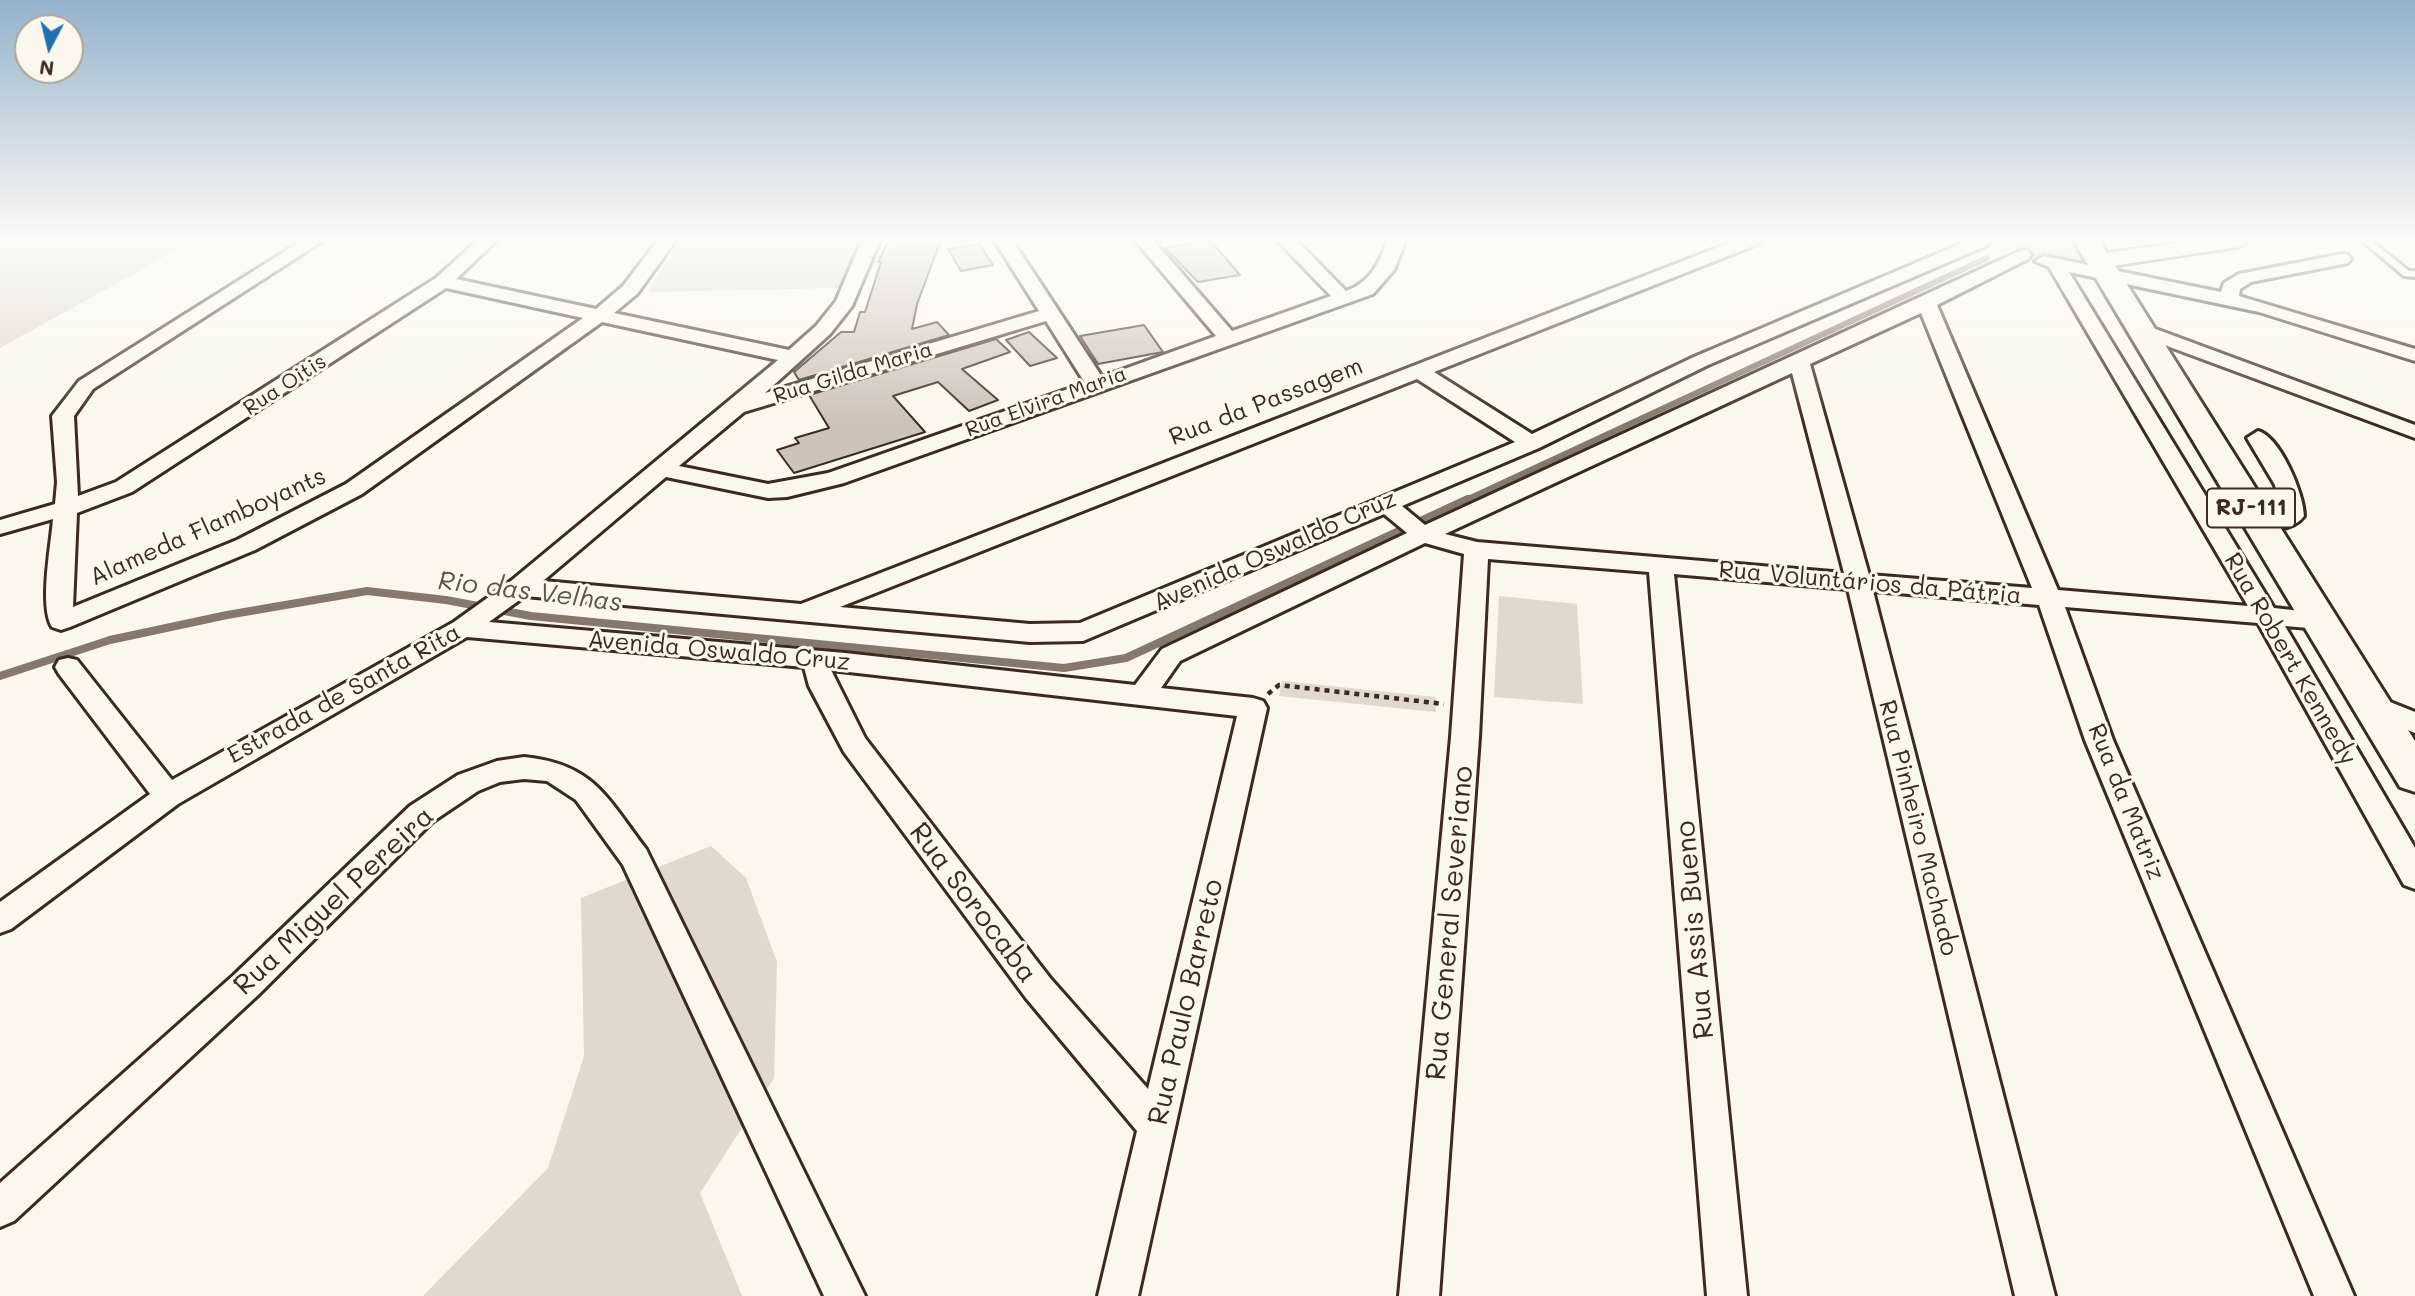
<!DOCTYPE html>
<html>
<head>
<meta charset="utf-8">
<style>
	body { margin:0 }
	#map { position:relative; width:2415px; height:1296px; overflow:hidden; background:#fbf7ec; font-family:Mali,sans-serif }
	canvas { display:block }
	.north { position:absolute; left:14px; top:14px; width:70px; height:70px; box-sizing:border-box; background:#fbf7ec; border:2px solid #aea59a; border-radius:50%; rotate:187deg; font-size:19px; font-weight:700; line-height:28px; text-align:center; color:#3b2a1e }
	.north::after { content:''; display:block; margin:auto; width:24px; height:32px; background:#1f6fb2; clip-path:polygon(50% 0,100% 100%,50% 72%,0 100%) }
</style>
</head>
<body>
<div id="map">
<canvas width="2415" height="1296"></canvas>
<div class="north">N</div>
</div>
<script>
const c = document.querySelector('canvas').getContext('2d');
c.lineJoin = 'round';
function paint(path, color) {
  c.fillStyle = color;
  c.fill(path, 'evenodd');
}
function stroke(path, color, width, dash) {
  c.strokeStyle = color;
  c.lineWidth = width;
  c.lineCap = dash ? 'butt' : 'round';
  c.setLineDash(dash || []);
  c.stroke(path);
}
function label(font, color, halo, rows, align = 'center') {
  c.font = font + ' Mali,sans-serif';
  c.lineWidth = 6;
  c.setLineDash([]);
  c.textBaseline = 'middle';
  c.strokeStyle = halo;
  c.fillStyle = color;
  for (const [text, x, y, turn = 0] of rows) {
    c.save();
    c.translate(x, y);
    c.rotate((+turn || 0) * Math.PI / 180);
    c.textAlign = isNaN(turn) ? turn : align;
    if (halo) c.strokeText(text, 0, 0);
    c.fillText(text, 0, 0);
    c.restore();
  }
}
const green = new Path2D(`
	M0 240H195L0 348Z
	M680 240H860L841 288 648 292Z
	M1984 240H2071L2088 269 2022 255Z
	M1499 596 1577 604 1583 704 1494 697Z
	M1282 681 1436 697V712L1279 696Z
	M711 846 746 878 777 962 774 1078 700 1193 742 1296H423L548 1168 584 1056 581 898Z`);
const streamFar1 = new Path2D(`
	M1464 501 1987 258`);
const stream = new Path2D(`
	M0 676 110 640 227 615 367 591 446 600 531 616 1064 668 1126 658 1468 499`);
const building = new Path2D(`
	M889 240H941L917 304 912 329 937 322 949 335 799 380 794 372 841 332H854L860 312H865L881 262H878Z
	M1210 240 1240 275 1198 282 1165 248Z
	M979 244 993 265 961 271 948 249Z
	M1144 325 1163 352 1098 364 1080 336Z
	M1029 332 1057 358 1030 366 1006 340Z
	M996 339 1010 352 962 369 998 400 969 411 938 382 893 396 925 432 794 473 777 450 799 443 795 438 829 428 809 395Z`);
const path = new Path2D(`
	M1268 694 1279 685 1444 704`);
const service = new Path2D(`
	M2361 240H2370L2409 271H2415V277L2404 276Z`);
const minor = new Path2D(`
	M303 240H324L93 389 74 416 78 496 116 482 436 278 478 240H497L456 279 596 309 623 286 658 240H676L637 294 614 313 789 350 816 326 836 301 862 240H880L852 306 830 334 765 393 1039 311 994 240H1012L1102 377 1216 336 1135 240H1153L1232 331 1331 296 1277 240H1296L1346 291C1371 282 1379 263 1388 240H1406L1394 270 1373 294 844 483 787 497 768 498 666 477 543 581 801 604 1737 240H1761L1758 244 1434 372 1532 434 1694 357 1970 240H1990L1988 245 1708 365 1539 448 1402 506 1425 525 2022 250 2028 251 2031 255 2028 259 1937 305 2058 590 2248 606 2049 267 2035 261 2044 256 2221 292 2224 283 2239 274 2342 254 2348 255 2351 259 2348 263 2251 282 2240 289 2239 296 2415 349V361L2259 312 2069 272 2274 608 2329 614 2333 620 2329 626 2320 629 2285 626 2415 848V889L2404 885 2258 623 2065 607 2113 740 2354 1296H2314L2085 740 2039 605 1873 591 2055 1296H2015L1848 589 1674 574 1747 1296H1707L1649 572 1488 559 1479 737 1439 1296H1399L1451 737 1464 554 1425 543 1180 661 1161 688 1253 698 1263 701 1267 708 1138 1296H1098L1137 1131 1026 998 844 752 809 686 804 667 467 637 178 804 11 929 0 933V902L150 794 59 674 55 667 59 660 68 658 77 660 172 780 454 622 511 581 778 360 602 322 362 494 255 550 70 627 61 630 52 627C39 606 51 545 53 519L0 534V520L55 504 57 482 52 416 79 381ZM446 288 583 318 346 484 237 540 73 607 77 513 132 492ZM1921 313 2032 588 1869 575 1810 364ZM1046 321 1085 383 828 473 768 484 679 466 744 412ZM1792 373 1844 573 1477 542 1445 534ZM1417 379 1515 442 1080 623 1030 624 840 607ZM1384 514 1407 533 1162 649 1135 685 845 653 489 622 525 596 1030 642 1083 641ZM831 670 1237 716 1148 1089 1050 978 865 738Z
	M2142 324 2415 425V438L2135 334 2132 330 2135 326Z
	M2258 431C2280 437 2304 494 2304 516 2293 531 2268 531 2251 527L2247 522 2251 517 2280 512 2275 485 2247 438Z
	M2370 694 2415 712V733L2360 711 2356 704 2360 697Z
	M524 757C594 764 607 798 646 849L865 1296H824L623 865 576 800 547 781 524 779 500 782 478 791 432 822 258 995 14 1221 0 1227V1183L234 975 410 806 458 775 497 761Z`);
const tertiary = new Path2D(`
	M2196 240H2250L2239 247 2099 268 2088 261 2099 254Z`);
const primary = new Path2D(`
	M2073 240H2099L2415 741V792L2400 787Z`);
const farStreetnames = [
	["Rua Gilda Maria",853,373,-17],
	["Rua Oitis",285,385,-33],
	["Rua Elvira Maria",1046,402,-20]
];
const shields = [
	[2251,508,88]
];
const shieldNames = [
	["RJ-111",2251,508]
];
const streetNames = [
	["Rua da Passagem",1266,402,-21],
	["Alameda Flamboyants",208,527,-24],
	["Avenida Oswaldo Cruz",1275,551,-24],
	["Rua Voluntários da Pátria",1870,583,5],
	["Avenida Oswaldo Cruz",719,651,5],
	["Rua Robert Kennedy",2290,659,60],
	["Estrada de Santa Rita",344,694,-29],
	["Rua da Matriz",2126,802,68],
	["Rua Pinheiro Machado",1918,828,76]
];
const waterNames = [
	["Rio das Velhas",530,592,7]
];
const nearStreetnames = [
	["Rua Miguel Pereira",334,901,-43],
	["Rua Sorocaba",973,903,53],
	["Rua General Severiano",1450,923,-85],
	["Rua Assis Bueno",1695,930,-95],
	["Rua Paulo Barreto",1186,1002,-77]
];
paint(green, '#dfd9ce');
stroke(streamFar1, '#85796d', 6);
stroke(stream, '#85796d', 8);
paint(building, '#ccc4b9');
stroke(building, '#3b2a1e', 2);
stroke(service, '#3b2a1e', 6);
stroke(minor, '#3b2a1e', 6);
stroke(tertiary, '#3b2a1e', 5);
stroke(primary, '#3b2a1e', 6);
stroke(path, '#3b2a1e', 4.5, [5, 5]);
paint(service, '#fbf7ec');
paint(minor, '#fbf7ec');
paint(tertiary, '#fbf7ec');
paint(primary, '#fbf7ec');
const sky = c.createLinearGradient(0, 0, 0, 421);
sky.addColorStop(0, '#94b2cc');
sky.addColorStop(0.57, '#fdfbf6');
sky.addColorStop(1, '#fdfbf600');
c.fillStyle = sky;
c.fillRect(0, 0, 2415, 421);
label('21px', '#3b2a1e', '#fbf7ec', farStreetnames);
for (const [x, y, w] of shields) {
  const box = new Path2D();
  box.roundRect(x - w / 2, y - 19.5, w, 39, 5);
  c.fillStyle = '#fbf7ec';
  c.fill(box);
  stroke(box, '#3b2a1e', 2);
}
label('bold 23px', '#3b2a1e', null, shieldNames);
label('24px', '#3b2a1e', '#fbf7ec', streetNames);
label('italic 26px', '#605246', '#fbf7ec', waterNames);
label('28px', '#3b2a1e', '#fbf7ec', nearStreetnames);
</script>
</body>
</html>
